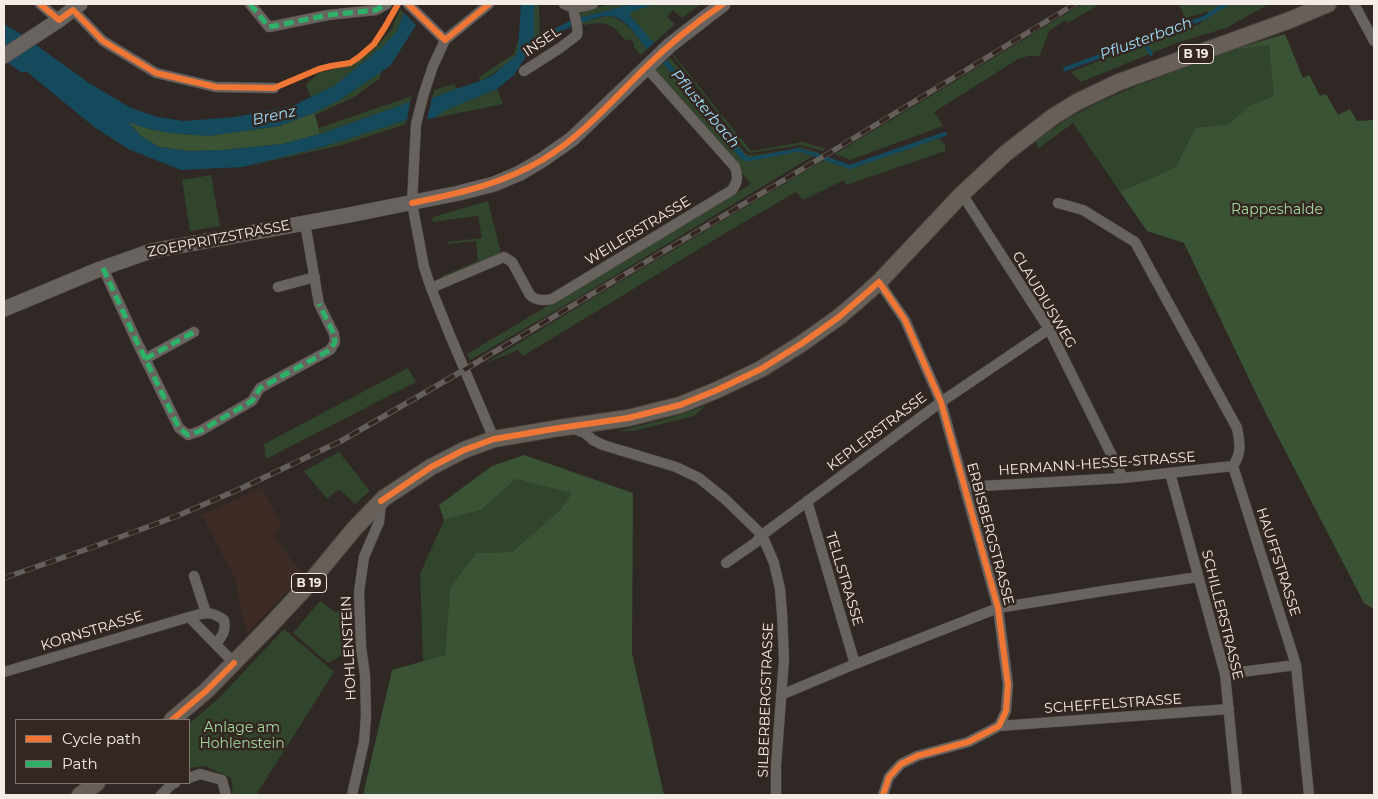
<!DOCTYPE html>
<html>
<head>
<meta charset="utf-8">
<style>
	body { margin:0 }
	#map { position:relative; width:1378px; height:799px; overflow:hidden; background:#302825; font-family:Montserrat,sans-serif }
	canvas { display:block }
	.frame { position:absolute; inset:0; border:5px solid #f4ece7; pointer-events:none }
	.legend { position:absolute; left:15px; top:719px; width:175px; height:65px; box-sizing:border-box; background:#342721; border:1px solid #817670; margin:0; padding:6px 9px; list-style:none; font-size:15px; color:#f4ece7 }
	.legend li { display:flex; align-items:center; gap:10px; height:25px }
	.legend b { width:25px; border:1px solid #817670 }
</style>
</head>
<body>
<div id="map">
<canvas width="1378" height="799"></canvas>
<div class="frame"></div>
<ul class="legend">
<li><b style="height:6px;background:#f07635"></b>Cycle path</li>
<li><b style="height:6px;background:#2db169"></b>Path</li>
</ul>
</div>
<script>
const c = document.querySelector('canvas').getContext('2d');
c.lineJoin = 'round';
function paint(path, color) {
  c.fillStyle = color;
  c.fill(path, 'evenodd');
}
function stroke(path, color, width, dash) {
  c.strokeStyle = color;
  c.lineWidth = width;
  c.lineCap = dash ? 'butt' : 'round';
  c.setLineDash(dash || []);
  c.stroke(path);
}
function label(font, color, halo, rows, align = 'center') {
  c.font = font + ' Montserrat,sans-serif';
  c.lineWidth = 5;
  c.setLineDash([]);
  c.textBaseline = 'middle';
  c.strokeStyle = halo;
  c.fillStyle = color;
  for (const [text, x, y, turn = 0] of rows) {
    c.save();
    c.translate(x, y);
    c.rotate((+turn || 0) * Math.PI / 180);
    c.textAlign = isNaN(turn) ? turn : align;
    if (halo) c.strokeText(text, 0, 0);
    c.fillText(text, 0, 0);
    c.restore();
  }
}
const commercial = new Path2D(`
	M262 488 282 525 274 535 297 568 306 572 247 633 239 604 236 581 202 515Z`);
const green = new Path2D(`
	M534 4H539L540 36 533 40Z
	M610 4H633L578 18 579 14 585 11Z
	M656 4H701L682 18 673 10 667 17 675 24 654 43 631 17 630 12Z
	M1082 4H1100L1068 23 1066 20 1050 30 1039 56H1028L1018 59 934 112 943 126 850 160 835 154Z
	M1179 4H1269L1226 28 1176 43 1081 82 1071 72 1139 45 1200 24 1209 11 1185 18Z
	M400 9 404 13 397 31 383 46 334 86 311 97 306 85 318 73 352 65 376 47 392 29Z
	M607 16C627 19 635 35 647 49L641 55 633 46 635 45 630 39 626 41C611 23 608 21 584 25L580 23Z
	M520 34C519 39 520 45 518 50 515 61 490 76 480 81L479 77 514 54Z
	M1269 45 1275 96 1249 106 1229 124 1195 128 1176 167 1120 192 1073 123 1039 148 1035 141 1069 118 1097 103 1136 86 1232 50Z
	M673 54 751 151 803 142 826 149 823 151 801 145 750 153 747 151 672 55Z
	M670 57 745 153 749 155H754L801 147 820 153 818 154 804 149 794 148 751 157 746 156 667 60Z
	M663 63 740 158 745 161H751L796 152H801L813 156 571 302 470 360 467 354 751 184 655 71Z
	M381 72 380 78 354 97 315 115 314 113 338 101Z
	M455 84 456 89 432 98 434 90Z
	M497 89 503 104 434 118 446 110Z
	M412 96 410 102 320 134 319 128Z
	M407 120 406 124 342 145 243 167 322 147Z
	M939 138 945 145V151L846 185 844 180 803 200 796 192 727 232 523 356 518 350 484 364 593 298 824 160 850 169Z
	M211 175 220 226 190 231 182 180Z
	M488 201 501 253 442 279V276L478 261 476 241 448 244 447 242 482 238 478 216 432 222 433 217Z
	M408 368 416 382 266 459 264 444Z
	M706 405 694 416 633 431H618C648 424 678 417 706 405Z
	M339 452 370 491 355 504 339 489 327 499 304 471Z
	M516 479 573 492 560 510 512 552 476 553 450 588 445 655 423 661 420 574 444 520 481 510Z
	M351 595 348 617 353 649 328 663 293 633 320 601 336 613Z
	M284 629 334 672 256 795H233L231 778 205 766 189 768V724L220 697Z`);
const forest = new Path2D(`
	M1285 34 1303 78 1309 75 1320 96 1326 94 1338 115 1350 109 1357 121 1374 120V609L1364 603 1264 410 1184 243 1147 231 1120 192 1176 167 1195 128 1229 124 1249 106 1274 96 1269 45 1232 50Z
	M314 113 315 115 320 134 282 144 223 150 189 151 159 147 141 136 127 121 149 129 170 133 208 136 279 126Z
	M524 455 633 493 632 653 664 795H363L392 670 445 655 450 588 476 553 512 552 560 510 572 493 516 479 481 510 444 520 439 505 492 466Z`);
const water = new Path2D(`
	M521 4H534V40L571 20 573 26 549 37 530 50 514 75 497 89 446 110 434 118 427 119 432 98 456 89 480 81 493 75 516 55 518 49Z
	M633 4H656L630 12 631 17 654 43 647 49C637 37 626 16 608 16 599 16 589 21 580 23L578 18Z
	M404 13 416 25 391 65 381 72 338 101 314 113 279 126 208 136 170 133 149 129 128 122 141 136 159 147 189 151 223 150 282 144 320 134 410 102 407 120 322 147 243 167 181 170 128 149 93 126 26 71 22 73 4 60V24L21 34 89 83 131 108 157 117 184 121 235 117 292 106 334 86 383 46 397 31Z
	M667 60 746 156 751 157 799 148 818 154 813 156 801 152H796L751 161H745L740 158 663 63Z`);
const stream = new Path2D(`
	M1143 40 1151 54
	M1065 69 1204 18 1226 4
	M813 154 850 167 945 134`);
const street = new Path2D(`
	M40 4 59 20
	M250 4 269 27 328 15 376 10 387 4
	M408 4 445 40
	M489 4 445 40 433 66 424 93 416 124 412 203 424 267 431 288 449 333 494 439
	M564 4C574 9 583 7 593 4
	M1354 4 1374 41
	M73 10 103 41 156 73 216 87 274 88
	M524 71 560 48 577 35C579 26 574 16 573 7
	M962 194 1049 329 1123 478
	M1058 203 1083 210 1135 242 1237 428C1240 444 1242 452 1233 466
	M103 268 137 342 179 428 188 435 200 431 252 401 260 388 330 350 335 342 334 334 319 304 305 223
	M879 282 905 320 941 402 998 608 1008 685 1006 711 999 726 968 742 917 756 901 764 889 777 883 795
	M278 287 315 277
	M431 288 504 257 512 262 530 295C536 301 543 301 552 299L732 190C738 182 738 176 735 167L646 67
	M145 359 194 332
	M572 428 585 433 593 440 603 445 676 467 699 478 725 499 762 535 774 563 780 589 782 614 784 659 776 766V795
	M1233 466 1296 665 1309 795
	M1170 473 1225 674 1237 795
	M964 487 1123 478 1233 466
	M807 501 855 664
	M726 563 755 543 762 535 941 402 1049 329
	M194 576 206 613
	M189 617C204 613 210 610 224 620 226 630 223 636 216 643
	M4 672 189 617 234 663
	M1225 674 1296 665
	M781 695 855 664 998 608 1103 591 1198 577
	M999 726 1229 709
	M189 778 200 774 222 780 226 795
	M161 795 172 784 175 783
	M352 795 364 742 366 716 365 675 361 647 359 592 364 557 379 522 381 502`);
const secondary = new Path2D(`
	M4 56 59 20 80 4
	M4 309 100 269 151 251 349 215 459 193 494 184 520 173 542 160 572 139 670 45 723 4`);
const primary = new Path2D(`
	M172 720 206 691 265 631 307 586 354 529 384 498 431 467 464 450 494 439 559 428 628 418 680 405 717 390 761 369 801 344 839 317 860 299 879 282 962 194 1006 153 1054 116 1077 102 1119 82 1290 20 1328 4
	M80 795 97 783`);
const rail = new Path2D(`
	M4 578 96 546 177 516 242 488 341 441 464 370 831 152 1075 4`);
const quiet = new Path2D(`
	M250 4 269 27 328 15 376 10 387 4
	M103 268 137 342 179 428 188 435 200 431 252 401 260 388 330 350 335 342 334 334 319 304
	M145 359 194 332`);
const cycleway = new Path2D(`
	M40 4 59 20 73 10 103 41 156 73 216 87 274 88 319 69 331 66 350 63 359 57 374 44 385 27 398 4
	M408 4 445 40 489 4
	M412 203C459 193 500 185 542 160 581 137 612 101 644 69 668 45 695 23 723 4
	M381 501 431 467 464 450 494 439 559 428 628 418 680 405 717 390 761 369 801 344 839 317 879 282 905 320 941 402 998 608 1008 685 1006 711 999 726 968 742 917 756 901 764 889 777 883 795
	M172 720 206 691 234 663`);
const shields = [
	[1196,54,35],
	[309,583,35]
];
const shieldNames = [
	["B 19",1196,54],
	["B 19",309,583]
];
const streetNames = [
	["INSEL",542,42,-34],
	["WEILERSTRASSE",638,231,-31],
	["ZOEPPRITZSTRASSE",219,239,-11],
	["CLAUDIUSWEG",1044,300,59],
	["KEPLERSTRASSE",877,432,-37],
	["HERMANN-HESSE-STRASSE",1097,464,-4],
	["ERBISBERGSTRASSE",990,534,75],
	["HAUFFSTRASSE",1278,562,72],
	["TELLSTRASSE",844,579,73],
	["SCHILLERSTRASSE",1222,615,76],
	["KORNSTRASSE",92,631,-17],
	["HOHLENSTEIN",349,648,-93],
	["SILBERBERGSTRASSE",766,700,-88],
	["SCHEFFELSTRASSE",1113,704,-4]
];
const parkNames = [
	["Rappeshalde",1277,210],
	["Anlage am",242,728],
	["Hohlenstein",242,744]
];
const waterNames = [
	["Pflusterbach",1146,39,-20],
	["Pflusterbach",705,109,50],
	["Brenz",274,116,-12]
];
paint(commercial, '#3d2c25');
paint(green, '#30452c');
paint(forest, '#395334');
paint(water, '#154a5d');
stroke(stream, '#154a5d', 4);
stroke(street, '#4b4642', 11);
stroke(secondary, '#4b4642', 16);
stroke(primary, '#4b4642', 18);
stroke(street, '#696360', 10);
stroke(secondary, '#696360', 15);
stroke(primary, '#676058', 16);
stroke(rail, '#655f5c', 5.5);
stroke(rail, '#342721', 4, [11]);
stroke(quiet, '#2db169', 5, [10, 5]);
stroke(cycleway, '#f07635', 6);
for (const [x, y, w] of shields) {
  const box = new Path2D();
  box.roundRect(x - w / 2, y - 9.5, w, 19, 4);
  c.fillStyle = '#342721';
  c.fill(box);
  stroke(box, '#f4ece7', 1);
}
label('bold 12px', '#f4ece7', null, shieldNames);
label('14px', '#f4ece7', '#342721', streetNames);
label('14px', '#a3d99d', '#342721', parkNames);
label('italic 15px', '#9cdffd', '#342721', waterNames);
</script>
</body>
</html>
